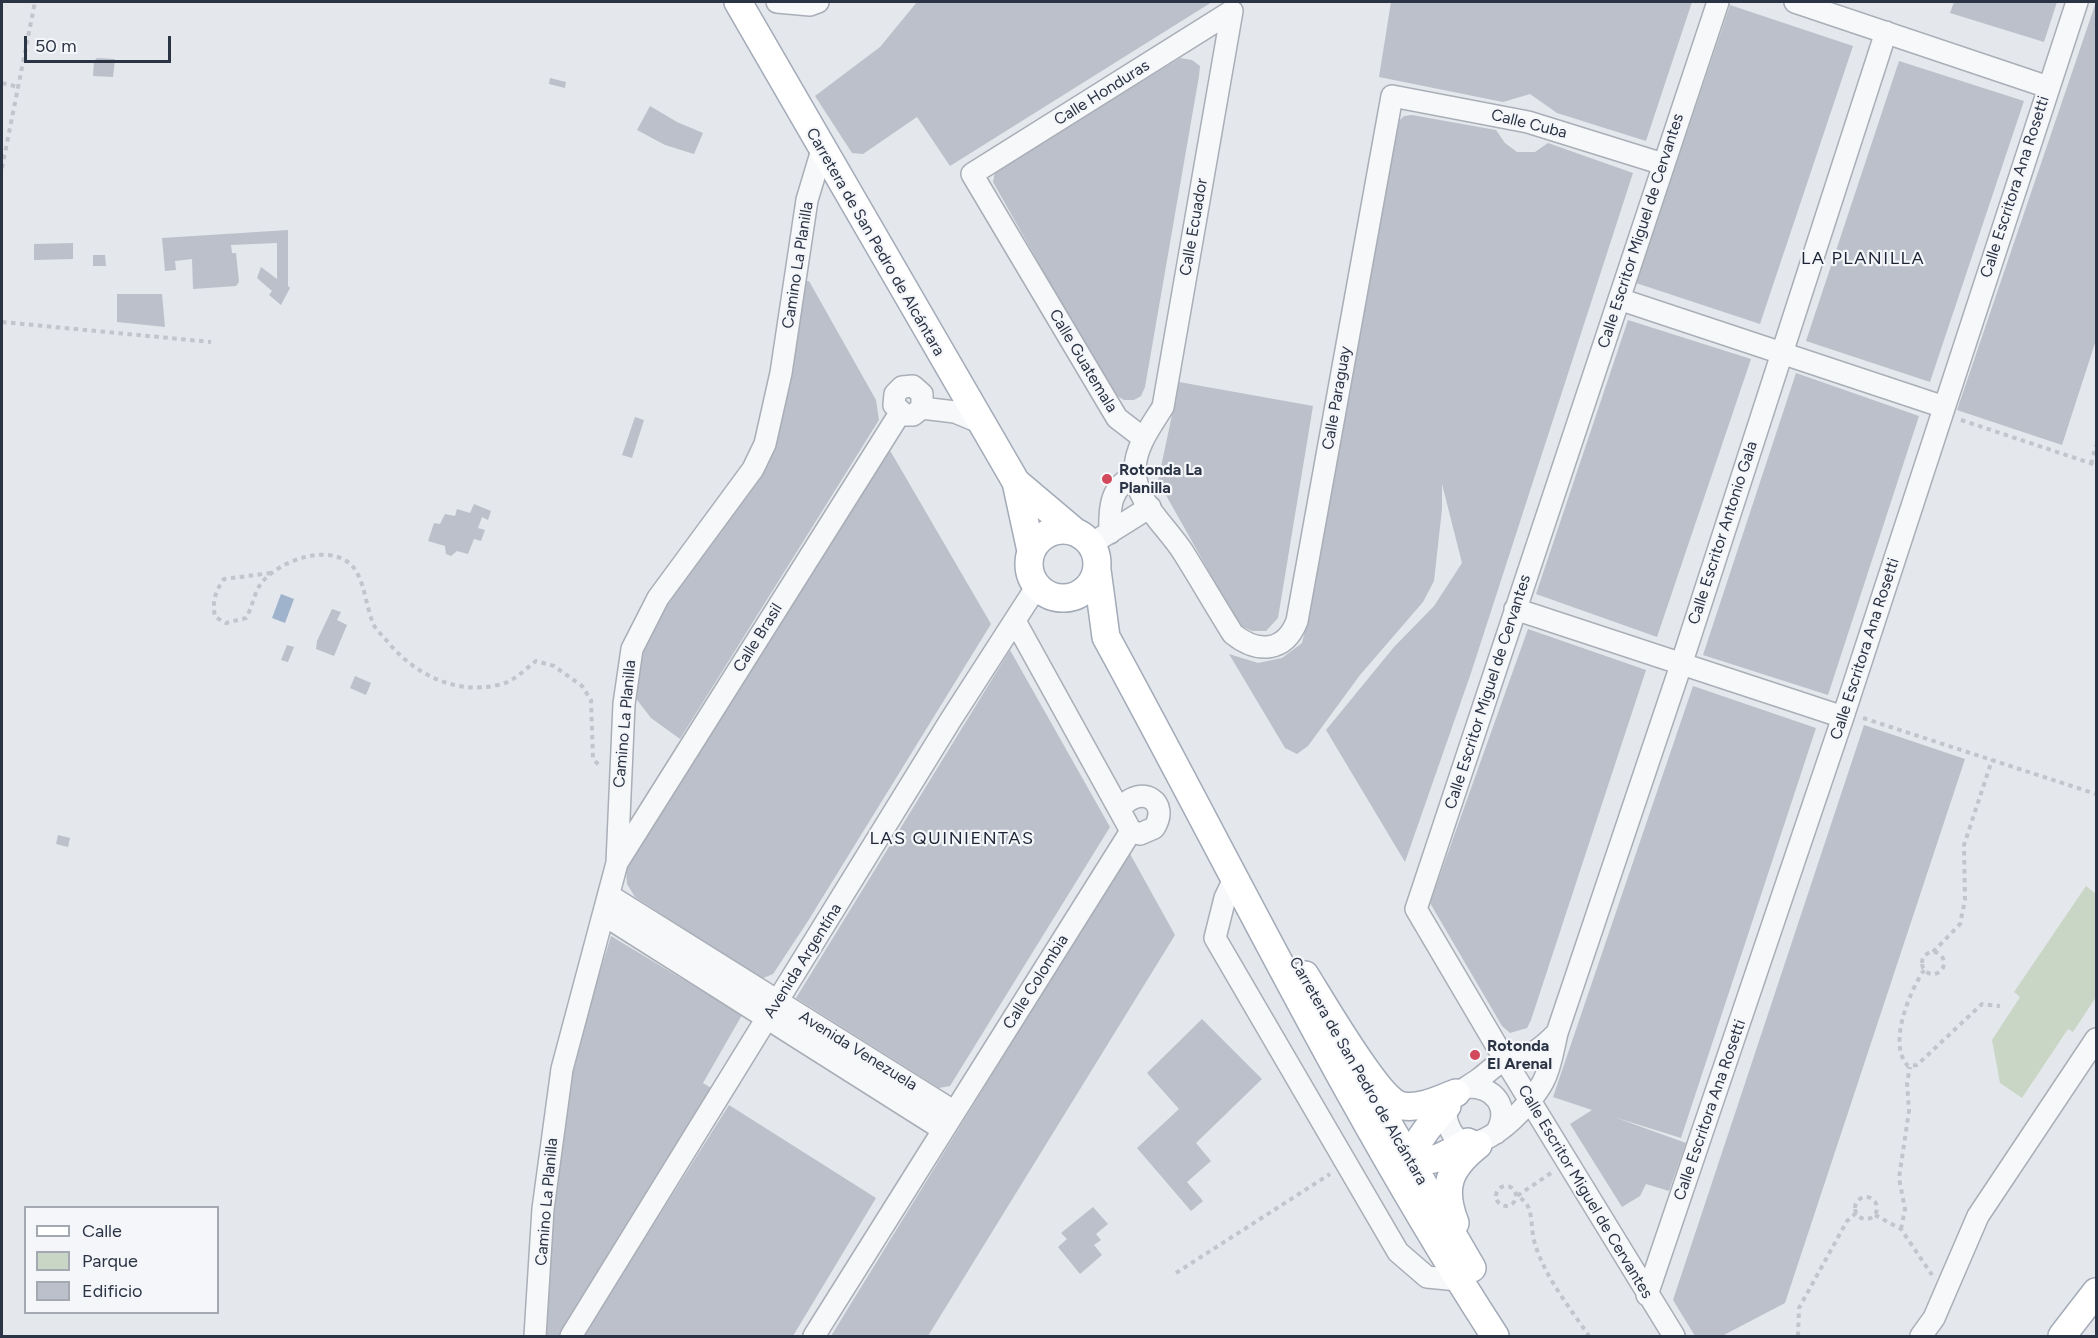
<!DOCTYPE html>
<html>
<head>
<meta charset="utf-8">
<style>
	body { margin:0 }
	#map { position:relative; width:2098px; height:1338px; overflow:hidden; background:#e4e7ec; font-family:Figtree,sans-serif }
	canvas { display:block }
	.frame { position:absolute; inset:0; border:3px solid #2b3445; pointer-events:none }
	.legend { position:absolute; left:24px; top:1206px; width:195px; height:108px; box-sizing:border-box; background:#f4f6f9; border:2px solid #a4a8b1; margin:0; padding:8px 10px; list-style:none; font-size:18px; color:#2b3445 }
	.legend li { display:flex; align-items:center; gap:12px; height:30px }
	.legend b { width:30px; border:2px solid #a4a8b1 }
	.scale { position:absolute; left:24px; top:36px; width:147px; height:27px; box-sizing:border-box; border:3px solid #2b3445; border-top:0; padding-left:8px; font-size:18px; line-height:21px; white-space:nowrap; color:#2b3445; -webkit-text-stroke:4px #f4f6f9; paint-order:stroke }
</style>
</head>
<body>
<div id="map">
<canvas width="2098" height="1338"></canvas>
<div class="frame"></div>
<ul class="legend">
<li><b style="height:8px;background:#fff"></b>Calle</li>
<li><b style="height:16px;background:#c9d6c5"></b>Parque</li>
<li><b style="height:16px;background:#bbc0ca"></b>Edificio</li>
</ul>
<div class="scale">50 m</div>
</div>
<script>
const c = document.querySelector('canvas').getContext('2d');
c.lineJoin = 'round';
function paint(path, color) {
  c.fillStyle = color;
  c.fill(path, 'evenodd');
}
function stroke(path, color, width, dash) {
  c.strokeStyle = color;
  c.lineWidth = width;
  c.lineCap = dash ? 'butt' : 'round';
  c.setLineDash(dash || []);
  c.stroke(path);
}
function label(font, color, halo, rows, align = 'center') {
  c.font = font + ' Figtree,sans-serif';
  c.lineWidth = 4.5;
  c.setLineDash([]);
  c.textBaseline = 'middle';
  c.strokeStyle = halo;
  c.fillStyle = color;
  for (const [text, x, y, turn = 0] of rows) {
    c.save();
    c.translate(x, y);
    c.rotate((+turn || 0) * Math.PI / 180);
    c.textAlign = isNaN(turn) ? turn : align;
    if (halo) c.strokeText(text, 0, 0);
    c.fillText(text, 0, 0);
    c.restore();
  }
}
const green = new Path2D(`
	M2086 886 2096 894V997L2073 1032 2068 1029 2022 1098 2000 1083 1992 1040 2020 997 2014 992Z`);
const water = new Path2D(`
	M281 594 294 599 285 623 272 618Z`);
const building = new Path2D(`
	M917 2H1212L950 166 917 117 863 154 852 153 815 96 880 47Z
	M1391 2H1692L1646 141 1557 113 1530 94 1503 102 1379 77Z
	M1954 2H2057L2044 42 1950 13Z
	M2096 2V340L2062 445 1957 410Z
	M1730 5 1853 46 1760 324 1636 283Z
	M97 58 115 59 113 77 93 76 94 61Z
	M1180 58 1192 60 1200 66 1199 76 1145 387 1141 396 1134 400H1124L1112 393 993 182 995 171Z
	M1899 61 2024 101 1930 382 1806 341Z
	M550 78 566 82 565 88 549 84Z
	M650 106 677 122 703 133 694 154 665 145 637 130Z
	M1412 115 1496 130 1505 143 1517 152H1535L1548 143 1633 173 1471 673 1405 862 1326 730 1394 647 1434 606 1462 563 1442 484V509L1434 581 1423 602 1360 675 1308 746 1297 754 1285 748 1229 654 1258 663 1282 658 1302 643 1308 618 1396 124 1404 116Z
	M288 230V286L290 288 281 305 269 295 272 291 257 278 261 267 277 279V243L231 245 232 253H236L239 282 236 286 193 289 192 259 175 261 176 270 165 271 162 238Z
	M73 243V259L34 260V244Z
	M93 255H105L106 266H93Z
	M801 281H809L876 400 879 420 680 739 651 718 631 692 634 649 747 488Z
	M117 294H162L165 327 117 322Z
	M1628 320 1751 359 1657 637 1536 594Z
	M1796 373 1919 416 1828 695 1703 655Z
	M1179 382 1313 406 1278 618 1266 631H1252L1239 625 1158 481Z
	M635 417 644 420 632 458 622 455Z
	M888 447 991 624 808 921 773 974 761 979 635 897 627 884 626 870Z
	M474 504 491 511 488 520 482 517 478 528 485 530 481 541 474 539 468 554 457 551 451 556 446 554 445 546 428 541 434 523 440 524 445 514 455 516 457 509 470 513Z
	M332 609 341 612 337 620 347 625 334 656 316 649 317 641Z
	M1528 629 1646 670 1531 1020 1527 1028 1510 1033 1502 1026 1430 903Z
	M287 645 294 647 288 662 281 660Z
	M1010 650 1110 827 950 1086 939 1088 796 998Z
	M355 676 371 683 366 695 350 688Z
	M1693 686 1816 728 1681 1138 1614 1117 1686 1143 1669 1191 1646 1184 1640 1196 1622 1207 1570 1124 1592 1110 1553 1097Z
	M1864 725 1965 759 1785 1303 1722 1336H1695L1673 1300Z
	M58 835 70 838 68 847 56 844Z
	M1129 852 1175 935 928 1336H831Z
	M611 936 742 1015 703 1083 713 1089 558 1336H543L567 1079Z
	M1202 1019 1262 1079 1196 1143 1211 1161 1187 1182 1203 1201 1191 1211 1137 1148 1179 1109 1147 1073Z
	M729 1105 876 1198 793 1336H583Z
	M1093 1207 1108 1224 1096 1234 1101 1240 1094 1245 1102 1255 1080 1274 1058 1247 1067 1239 1061 1233Z`);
const path = new Path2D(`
	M2 83 18 87
	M2 168 35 2
	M2 322 211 342
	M1961 420 2096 465
	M2091 464 2096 445
	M271 573 224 579C215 592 212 601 215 617L226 623 246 618C252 608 254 594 260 585 277 560 336 539 356 571 365 586 366 606 373 623 375 629 382 635 387 641 414 674 455 695 498 685 514 682 524 670 536 661L554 666 582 686 591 700 593 759 601 767
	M1863 718 2096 794
	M1922 963a11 11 0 1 1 22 0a11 11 0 1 1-22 0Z
	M1933 952 1960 924 1965 900 1964 845 1992 760
	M1924 970C1910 991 1887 1044 1908 1066L1917 1065 1982 1004 2000 1006
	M1551 1173 1517 1196C1536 1205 1529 1226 1535 1244 1545 1277 1570 1308 1589 1336
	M1496 1196a10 10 0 1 1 20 0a10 10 0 1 1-20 0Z
	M1855 1208a11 11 0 1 1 22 0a11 11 0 1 1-22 0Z
	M1875 1215 1901 1229 1932 1275
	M1901 1229 1905 1209 1899 1178 1909 1111 1907 1083 1910 1067
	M1176 1273 1330 1174
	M1798 1336 1799 1308 1847 1221 1856 1213`);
const minor = new Path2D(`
	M777 2 810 5 818 2
	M1795 2 2048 87
	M1232 11 1163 407C1151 426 1135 447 1135 470 1135 501 1167 527 1183 552 1200 579 1216 607 1233 634 1258 654 1285 652 1297 621L1392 96 1528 122 1663 164
	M1619 299 1944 407
	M922 408V394L913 386 902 387 895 394 894 405 905 415H913L922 408 955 412 979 422
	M1143 438 1117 418 972 174 1232 11
	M1110 533C1109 508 1110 486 1136 475
	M1091 544 1150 507
	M1515 609 1843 717
	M1015 621 1131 831
	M1121 808C1141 783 1171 802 1154 828L1140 834 1131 831
	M617 863 900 413
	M1235 877 1225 898 1215 938 1398 1252 1427 1277 1458 1280
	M610 896 953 1111
	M604 915 942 1129
	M1557 1033C1550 1040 1544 1046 1536 1051 1526 1056 1515 1056 1505 1060 1496 1064 1487 1073 1479 1079 1463 1091 1439 1099 1448 1124 1466 1177 1531 1105 1543 1082 1551 1067 1553 1050 1557 1033L1681 665 1886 32
	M1467 1087C1495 1086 1511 1108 1496 1133
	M1647 1295 1843 717 2077 2
	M535 1336 543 1209 562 1069 617 863 624 704 632 649 658 598 753 469 765 444 781 373 807 200 822 150
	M571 1336 950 721 1037 586
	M814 1336 1131 831
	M1674 1336 1505 1060 1416 909 1718 2
	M1921 1336 1934 1318 1978 1216 2096 1039`);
const major = new Path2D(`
	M738 2 1016 482 1074 531
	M1016 482 1031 551
	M1029 564a34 34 0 1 1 68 0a34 34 0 1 1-68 0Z
	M1097 570 1106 637C1234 871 1350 1113 1495 1336
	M1305 975C1321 1000 1379 1102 1403 1106 1421 1109 1440 1099 1456 1093
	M1371 1094 1472 1268
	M1398 1153C1423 1170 1445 1156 1468 1142
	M1408 1175C1409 1148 1429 1125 1447 1106
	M1455 1223C1441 1187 1449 1168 1478 1145
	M2062 1336 2096 1292`);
const markers = [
	[1107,479,6,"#d1495b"],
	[1475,1055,6,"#d1495b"]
];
const streetNames = [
	["Calle Honduras",1102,93,-32],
	["Calle Cuba",1529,124,14],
	["Calle Escritora Ana Rosetti",2015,187,-72],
	["Calle Ecuador",1194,227,-80],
	["Calle Escritor Miguel de Cervantes",1641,231,-72],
	["Carretera de San Pedro de Alcántara",875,242,60],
	["Camino La Planilla",798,265,-81],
	["Calle Guatemala",1083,361,59],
	["Calle Paraguay",1337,398,-80],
	["Calle Escritor Antonio Gala",1723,533,-72],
	["Calle Brasil",758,638,-58],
	["Calle Escritora Ana Rosetti",1865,649,-72],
	["Calle Escritor Miguel de Cervantes",1488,692,-72],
	["Camino La Planilla",625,724,-85],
	["Avenida Argentína",803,961,-58],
	["Calle Colombia",1036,982,-58],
	["Avenida Venezuela",858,1051,32],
	["Carretera de San Pedro de Alcántara",1358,1071,60],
	["Calle Escritora Ana Rosetti",1710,1110,-71],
	["Calle Escritor Miguel de Cervantes",1585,1192,59],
	["Camino La Planilla",547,1202,-85]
];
const poiNames = [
	["Rotonda La",1119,470],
	["Planilla",1119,488],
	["Rotonda",1487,1046],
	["El Arenal",1487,1064]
];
const neighbourhoodNames = [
	["LA PLANILLA",1863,259],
	["LAS QUINIENTAS",952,839]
];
paint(green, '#c9d6c5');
paint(water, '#9fb4cc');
paint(building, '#bbc0ca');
stroke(minor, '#a9aeb7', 24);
stroke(major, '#a3abb8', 30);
stroke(path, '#c2c5cb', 4, [4.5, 4.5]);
stroke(minor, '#f7f8fa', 21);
stroke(major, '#fff', 27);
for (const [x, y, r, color] of markers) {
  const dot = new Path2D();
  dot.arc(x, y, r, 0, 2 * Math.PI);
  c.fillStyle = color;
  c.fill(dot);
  stroke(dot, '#f4f6f9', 2);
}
label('16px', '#2b3445', '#f4f6f9', streetNames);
label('bold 16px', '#2b3445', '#f4f6f9', poiNames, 'left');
c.letterSpacing = '1.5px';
label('18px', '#1d2536', '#f4f6f9', neighbourhoodNames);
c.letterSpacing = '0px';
</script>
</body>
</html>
